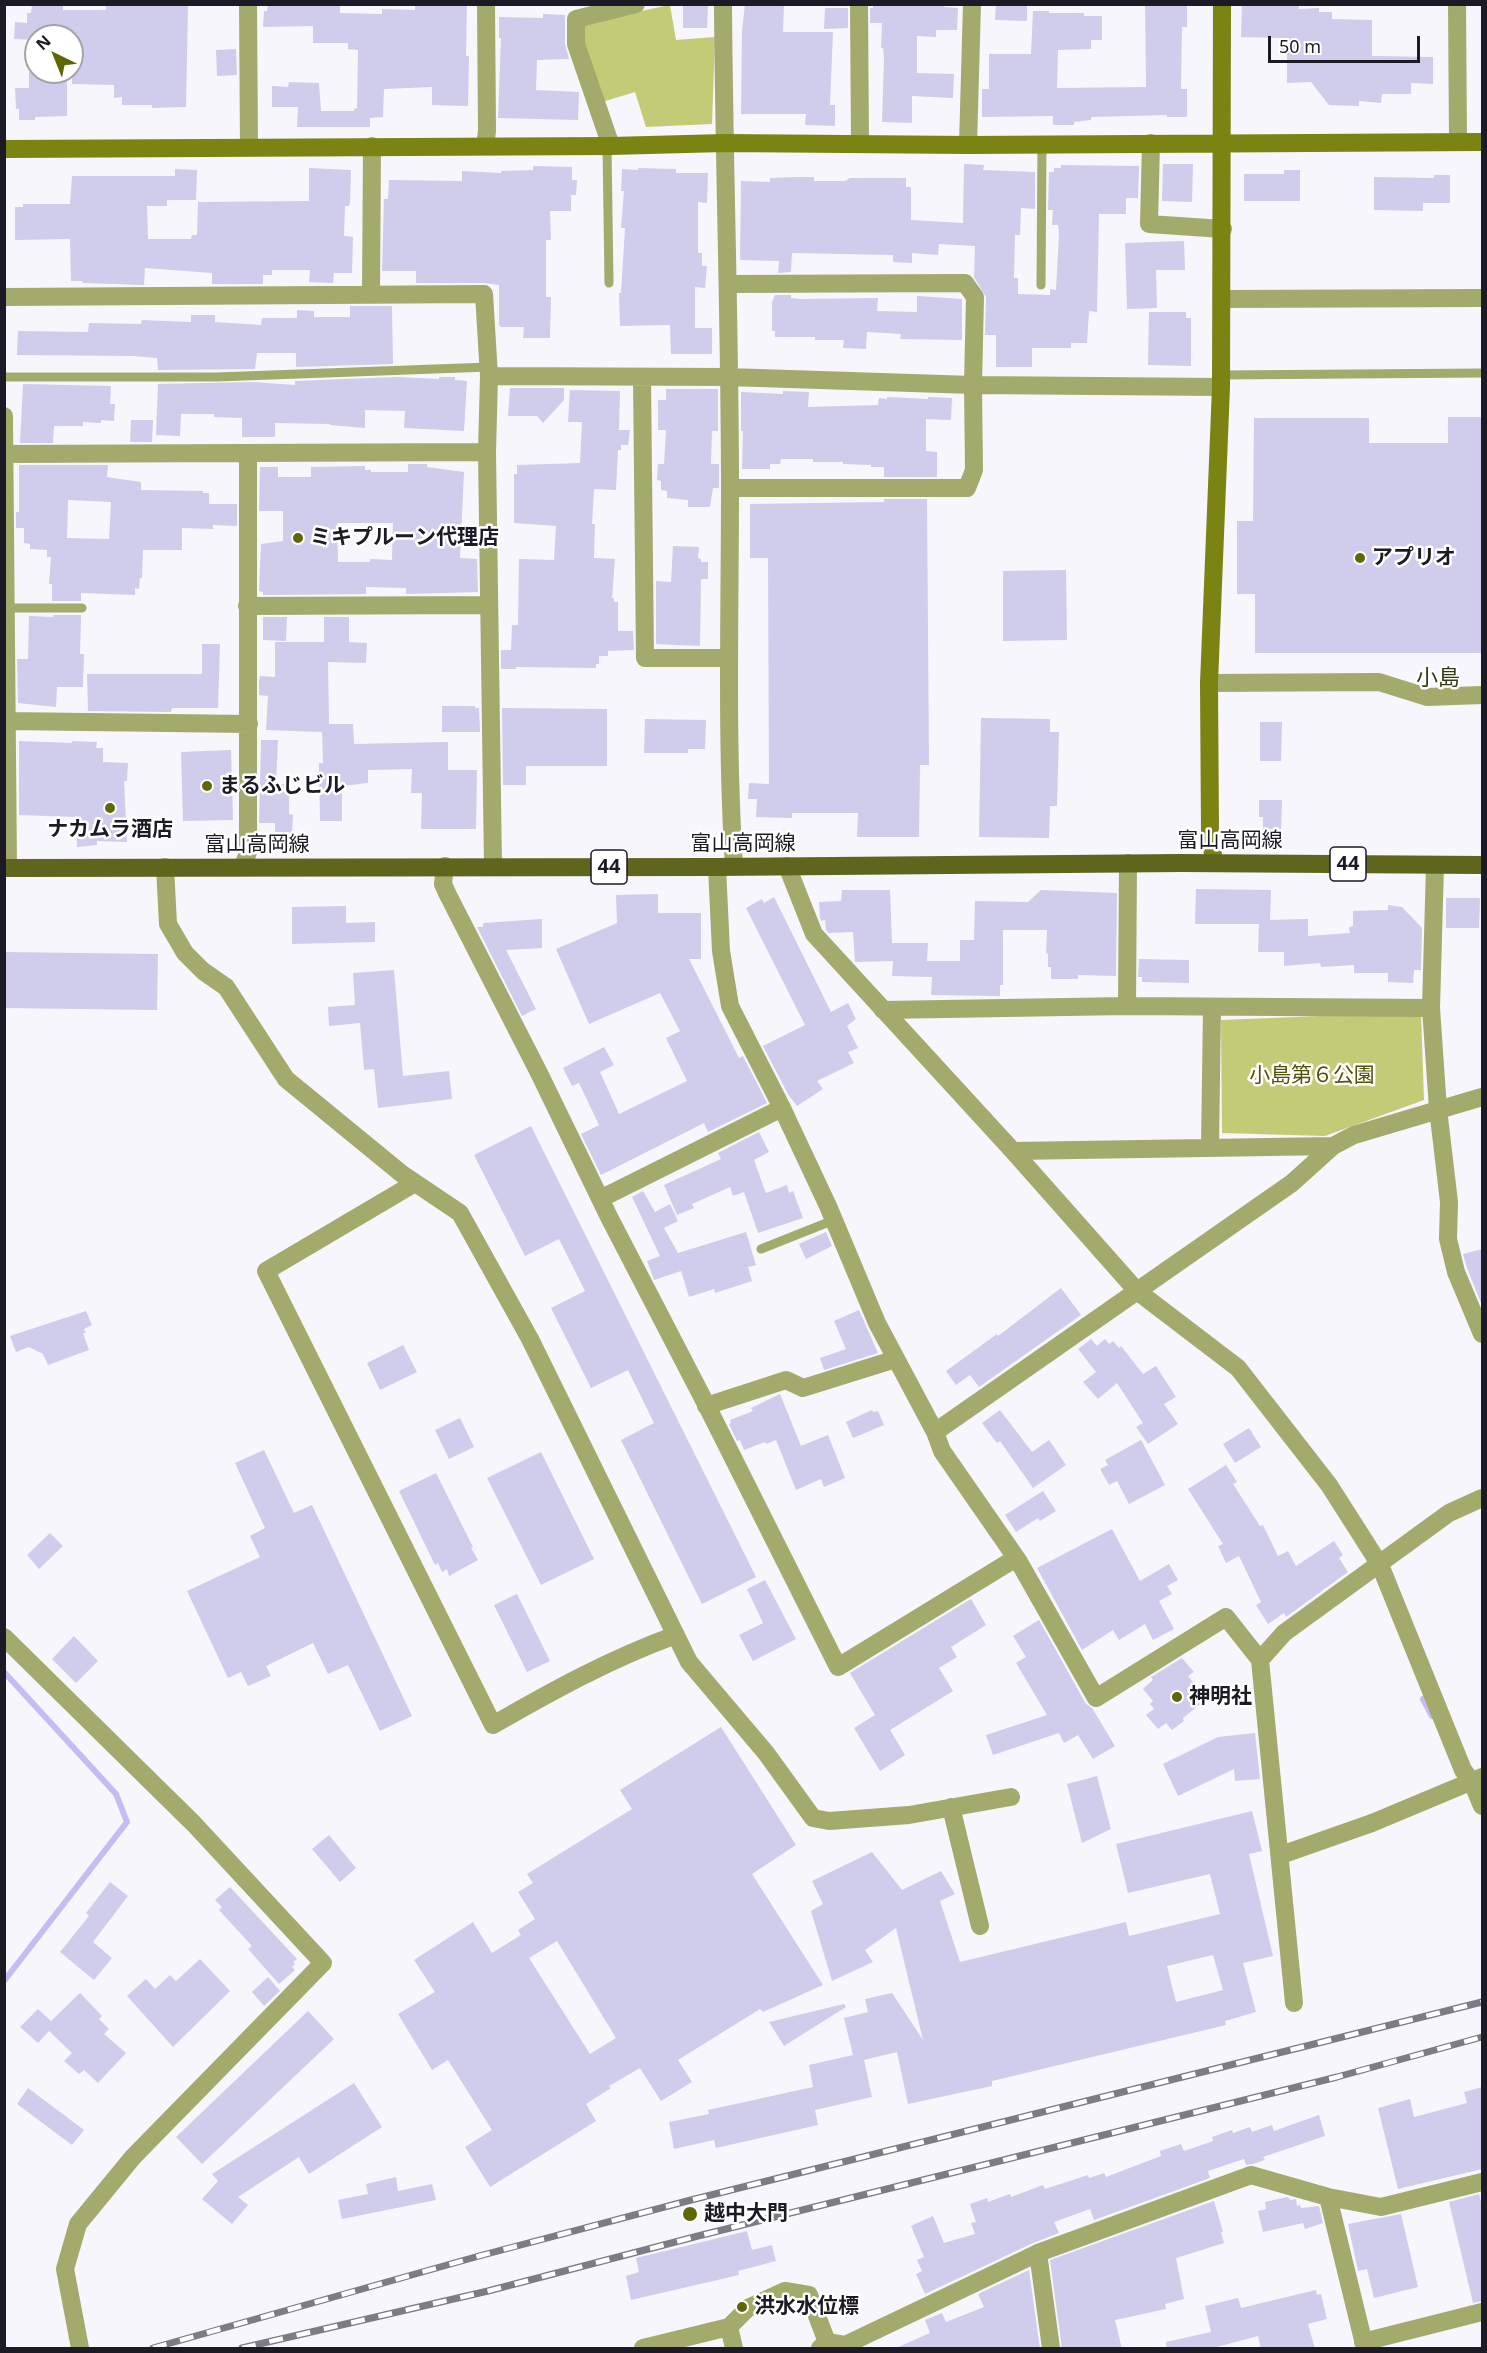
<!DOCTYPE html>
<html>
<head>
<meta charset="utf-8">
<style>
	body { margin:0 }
	#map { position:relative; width:1487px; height:2353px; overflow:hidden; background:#f6f6fc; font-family:"Noto Sans",sans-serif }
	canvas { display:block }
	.frame { position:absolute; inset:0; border:6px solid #1c1a25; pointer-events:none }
	.north { position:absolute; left:24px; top:24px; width:60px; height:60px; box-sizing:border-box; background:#fff; border:2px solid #a4a3a8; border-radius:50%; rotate:317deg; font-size:16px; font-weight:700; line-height:24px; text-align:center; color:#1c1a25 }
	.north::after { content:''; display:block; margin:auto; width:21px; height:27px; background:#5f6604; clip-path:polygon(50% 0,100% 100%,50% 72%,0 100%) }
	.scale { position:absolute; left:1268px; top:36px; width:152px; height:27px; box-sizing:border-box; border:3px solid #1c1a25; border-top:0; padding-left:8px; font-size:18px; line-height:21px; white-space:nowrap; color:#1c1a25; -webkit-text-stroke:4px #fff; paint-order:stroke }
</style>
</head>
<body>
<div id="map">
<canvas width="1487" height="2353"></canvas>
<div class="frame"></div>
<div class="north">N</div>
<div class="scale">50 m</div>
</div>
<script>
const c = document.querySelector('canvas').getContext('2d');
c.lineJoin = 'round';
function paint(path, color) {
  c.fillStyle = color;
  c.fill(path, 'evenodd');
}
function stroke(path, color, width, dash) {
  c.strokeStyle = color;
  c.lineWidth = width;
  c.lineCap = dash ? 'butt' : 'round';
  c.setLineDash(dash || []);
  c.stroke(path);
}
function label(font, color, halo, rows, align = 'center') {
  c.font = font + ' "Noto Sans","Noto Sans JP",sans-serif';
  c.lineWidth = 5;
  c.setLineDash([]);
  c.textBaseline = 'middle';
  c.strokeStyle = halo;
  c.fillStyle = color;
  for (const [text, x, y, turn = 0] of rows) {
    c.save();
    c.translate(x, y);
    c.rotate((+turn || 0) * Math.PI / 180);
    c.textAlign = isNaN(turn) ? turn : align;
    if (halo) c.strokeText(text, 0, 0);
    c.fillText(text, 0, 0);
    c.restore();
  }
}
const green = new Path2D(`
	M670 5 676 40 715 37 712 124 646 127 635 92 602 102 581 42 582 23Z
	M1421 1012 1424 1100 1325 1136 1222 1133 1221 1020Z`);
const stream = new Path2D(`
	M4 1672 116 1794 127 1822 4 1981
	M1423 1699 1432 1716`);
const building = new Path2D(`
	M32 4H63V10H106V4H188L186 107 152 108V105H122V97L114 98V85L72 84V36H36V40L14 39 15 22 27 23V13H31Z
	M268 4 340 6V13L382 14V9L415 10V4H467L466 56H469L468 106 432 105V87L384 89 383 117 370 118V127H297L298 107H272V86L288 87 289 82 319 83 321 111H354V109L357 108 358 50 348 49V43H313V26L263 27 264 11H267Z
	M683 4H708L707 28H683Z
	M745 4H784L783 32H833L830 105H835V126L805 125 806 114H741L742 31Z
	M873 4H944V7L958 8 957 30H936V37L917 36V73L954 74 953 98 912 96V123L882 122 884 58 883 48H881L882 23H870V8H873Z
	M996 4H1027V21L995 20Z
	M1145 4H1187V27H1182L1181 89H1187V117H1167V115L1091 117V120L1074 122V125H1053V116L982 117V89H989V54H1031L1033 11H1049V13H1084V16H1102V40H1091V49L1058 50 1057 88 1146 87Z
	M1242 4H1299V9L1319 8V12H1332V19L1372 20V56L1433 57V84L1411 83V94H1382L1381 103 1359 101V106L1329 105 1311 82 1287 83V53H1279V38L1241 37Z
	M825 8H848V28L824 29Z
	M543 14 565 15V44L569 59 537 60 536 90 579 92 578 120 498 118 501 38H499V17L543 18Z
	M236 49 237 75 217 76 216 50Z
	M29 72H67V116L35 117V120H19V109H16L15 88H29Z
	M964 164 984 165 983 170 1035 172V209L1021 208 1020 235H1015L1014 278H1018V294L1050 295V289L1056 290 1059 233 1058 225H1052L1053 210H1048L1049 172H1054V168H1061V165L1139 166 1138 198H1126V214H1099L1097 312 1089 311 1087 343H1071V348H1032V367H996V335H985L986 297 974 277 975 246 939 244 938 255 912 253V263L893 262V255L792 253 791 272 778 273 779 261 740 260 741 181 770 182V178L797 177H814V181H845L850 178H906V187H911V220L963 223Z
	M1163 164H1193L1192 202 1162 201Z
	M533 166 572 167V180H577L576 195H571V211H550L551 240H546V297H551L550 338H523L524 327H501L499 325V285L484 283H416V271H382L384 199H388L389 180 462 181V171L501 173V171L533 170Z
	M309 168 351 170 350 203 349 206H345L344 236 353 237 352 273H334L333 283 309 282 310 270H272V275H263V284H212V273L145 268 144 285 83 283 82 281H71L70 239 15 240V207H23V204H70L72 176H175V169L197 170 196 200H167V206H147L148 239H191L192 235H197L198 202 309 201Z
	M638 168 676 169V173H708L707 203 698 202V253H702V266H707L705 288 695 287V328H712V354H671L670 325 620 326 619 293H621L625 228H621L624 191H621L622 169 638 170Z
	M1284 170H1300V201H1244V174H1284Z
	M1434 175H1450V203H1423V211L1374 210V177L1434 178Z
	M1184 241 1185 270H1156L1157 308 1127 309 1125 243Z
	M775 295H791V298L800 299 878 298 877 311 917 312V296L962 299V340L900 339 901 334 867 332 866 349 843 348 844 340H815V337H775V331H772V302Z
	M350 306H392L393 364 296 367V353H257L255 369 158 370 157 358 133 356 17 355 18 331 88 332 89 323 141 324 142 320 191 322V315H215V322L261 325 262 318H297V310L314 311V317H350Z
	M1149 312H1186V318H1191V366L1148 365Z
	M397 377 439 379V377H455V380L467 381 464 431 404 428 405 411 365 410V428L330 425V424L275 423V437H242V418L214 417V414H181L180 436 156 435 158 384 253 382 295 385V381Z
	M23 384 111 386 110 404H115L114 421 101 420V423L83 422V426H54L53 443H20Z
	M510 388H564V400L543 423 537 416H508Z
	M666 389H718V431H712L711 464H719V488H713L710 507H688V500L667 498V491L661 490V481L657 480 658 464H664L666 430H658V400H666Z
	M570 390 620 391 619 430H630L628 445H621V450H618L616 490 594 489 592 524H595L594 558 615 559 612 598H614V602H618V631H633L634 650 608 651V656H599V664H596V668L516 667V669H501V650H511L512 625H518L519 559 554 560 556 526 514 523V474H517V465L580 463 582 422H568Z
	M783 391 809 392 808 407 878 405 879 398 887 399V397L928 399V397L952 398 951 420 926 419V451L937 452V477H884V467H871V465L843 464V462H813V459H781L780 464H770V469H742L743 431H741V392L783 394Z
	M1448 417H1482V653H1255V594H1237V521H1253L1254 418H1369V443H1448Z
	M131 420H153L152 442H130Z
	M408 464H427V467L464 472 460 558 477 559 478 592 406 594V588L366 587V594L263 595V592L259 591 261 544 283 541V511H259L260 467H278V477H311V467L365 466V470H371V472H408ZM337 523H393L392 560 370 559V562H338Z
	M19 465H108L107 477 141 482V490L203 491V493H209V504H237V526L213 525V529L182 528V550H143L142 578H140L139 589 135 588V595L81 593V601H52V584H49L51 557H47V550L30 549V544L24 543V528H16V512H19ZM68 500 111 502 109 539 67 538Z
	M884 499H927L929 765H920L919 837H857L858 813H792V818L756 817 757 799H748L749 783 769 784 768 558H750V504L884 502Z
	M673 546 699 547 698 558 701 559V562H708V579H701L700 646 656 644V581L671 582Z
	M1066 570 1067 640 1003 641V571Z
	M53 615H81L80 654H84L83 687H57L56 707 18 703 17 659H28L29 616 53 617Z
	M263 617H287L286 641 263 640Z
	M324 617H349V642L367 643 366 663 328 662 329 724H353L354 744 448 742V770H477L476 829H421L422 793H411L412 769 368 770V783L342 786V821H320L319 763H323L322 732 266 730 268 696 259 695V681L260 676 275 677V642H324Z
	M202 644H220L218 708H172L171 712 88 711 87 674H202Z
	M442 706H475V708H479L480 732H442Z
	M502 708 607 709V766H526V785H503Z
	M981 718 1050 719V732H1059L1057 806H1050L1049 838 979 837Z
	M645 719 706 720 705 749H688V753H644Z
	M1260 722H1282L1281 761H1260Z
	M261 740H278L276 784H289V814L293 815 292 833 275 832V823H259Z
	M19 741 72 743V741L97 742 96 748H103V762L128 763 127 781H124L127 842 97 841V845L77 847 76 817 19 815Z
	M231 750 233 820 183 821 181 752Z
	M1259 800H1282L1281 834H1263V817H1259Z
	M1196 889 1271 890 1270 920 1308 919V936L1350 933 1349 927 1353 926V911L1388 910V905L1402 907 1422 928 1421 970H1414L1413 983 1388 982V973H1354V965L1321 967 1320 963 1284 966V952H1258L1259 924H1195Z
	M842 890H890L892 943H928L927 961H960V940H974L975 901 1028 902 1041 890 1117 893 1116 976 1078 975V979H1051V967H1048V953L1046 954 1047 930H1003V985H1000V996L931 995 932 977 892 976 893 961 855 962 853 932 828 933 826 930 825 920 821 921 820 918 819 902 841 901Z
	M658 894V913H701V959H689L739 1058 743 1056 767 1103 708 1132 704 1123 601 1175 581 1134 599 1125 579 1083 572 1086 563 1068 604 1047 614 1065 600 1072 619 1114 687 1081 666 1038 680 1031 660 993 589 1024 556 949 617 923 616 895Z
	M774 897 831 1012 848 1003 856 1019 847 1026 858 1048 848 1052 854 1063 817 1081 823 1089 797 1106 789 1096 763 1046 805 1025 746 908 762 899 764 903Z
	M1446 898H1480L1479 928H1446Z
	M346 906V923L375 922V942L292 944V907Z
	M542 919V948L506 950 536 1009 522 1016 477 927H483V923Z
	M4 952 158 954 157 1010 4 1008Z
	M1139 959 1189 960V983L1142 982V977H1138Z
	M394 970 403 1076 449 1071 452 1099 378 1108 374 1069 364 1070 360 1023 329 1026 328 1007 355 1005 353 973Z
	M531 1126 756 1577 702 1604 621 1440 654 1423 628 1370 591 1388 551 1308 585 1291 559 1239 525 1256 474 1155Z
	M759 1132 769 1152 754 1160 764 1188 766 1193 787 1185 789 1193 793 1191 803 1218 758 1233 744 1192 733 1196 730 1187 692 1204 694 1208 677 1215 664 1185 721 1159 718 1153Z
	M643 1191 655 1212 670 1204 678 1221 664 1228 678 1253 746 1232 756 1265 748 1267 752 1281 715 1293 714 1289 689 1297 681 1271 654 1280 647 1261 660 1256 632 1197Z
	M826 1232 832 1246 806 1259 799 1244Z
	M1482 1249V1303H1481L1467 1268 1463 1254Z
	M1061 1288 1081 1315 979 1387 970 1375 956 1385 946 1371 997 1334 998 1336Z
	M859 1310 878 1353 824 1370 820 1358 846 1349 834 1321Z
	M86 1311 92 1325 84 1329 86 1333H83L89 1350 48 1365 43 1354 29 1347 16 1352 10 1336Z
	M1091 1339 1097 1346 1105 1339 1109 1344 1113 1341 1119 1348 1121 1346 1143 1374 1156 1366 1176 1397 1164 1404 1178 1424 1148 1444 1136 1427 1143 1423 1117 1383 1098 1399 1083 1382 1096 1372 1078 1349Z
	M403 1345 417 1372 380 1390 367 1363Z
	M780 1394 801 1446 828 1435 845 1478 824 1487 821 1479 796 1490 776 1440 766 1444 765 1442 744 1450 740 1440 737 1441 729 1424 731 1423 730 1420 753 1411 751 1408Z
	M872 1410 873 1412 878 1411 884 1425 853 1438 846 1422Z
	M1000 1410 1032 1452 1049 1440 1066 1465 1033 1488 1000 1441 997 1443 982 1423Z
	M460 1418 474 1447 449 1459 435 1430Z
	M1249 1428 1261 1447 1235 1463 1223 1444Z
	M1141 1440 1165 1485 1129 1504 1117 1481 1109 1485 1100 1469 1108 1465 1105 1460Z
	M264 1450 294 1513 312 1505 412 1716 380 1731 348 1665 328 1674 313 1643 266 1666 271 1676 248 1686 241 1672 228 1678 187 1591 260 1557 250 1536 265 1528 235 1463Z
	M541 1452 594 1559 541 1585 487 1478Z
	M1226 1465 1237 1482 1233 1484 1260 1526 1263 1525 1278 1556 1288 1551 1296 1566 1334 1541 1343 1555 1339 1558 1348 1572 1286 1617 1284 1613 1268 1624 1256 1605 1261 1602 1239 1556 1226 1563 1218 1546 1223 1544 1188 1489Z
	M436 1473 473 1547 471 1548 478 1560 449 1576 447 1569 442 1572 438 1563 435 1565 399 1491Z
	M1043 1491 1056 1511 1040 1521 1038 1518 1016 1532 1005 1515Z
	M1112 1529 1140 1581 1169 1564 1178 1580 1167 1586 1172 1594 1159 1601 1174 1629 1153 1640 1145 1624 1119 1640 1113 1630 1082 1650 1037 1568Z
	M50 1533 63 1546 39 1569 27 1555Z
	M765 1580 796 1639 753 1661 739 1635 763 1623 747 1589Z
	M517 1594 550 1661 527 1672 494 1605Z
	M971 1599 986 1625 951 1647 957 1657 939 1668 953 1691 890 1730 905 1755 880 1771 854 1728 875 1715 850 1673Z
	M1039 1620 1086 1704 1092 1708 1115 1746 1093 1759 1078 1735 1064 1743 1059 1733 993 1755 986 1735 1047 1715 1016 1663 1026 1657 1013 1636Z
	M74 1636 98 1661 76 1683 52 1659Z
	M1182 1658 1194 1672 1188 1676 1203 1694 1199 1697 1203 1702 1183 1718 1184 1721 1172 1730 1166 1723 1158 1729 1146 1715 1154 1709 1150 1704 1153 1701 1143 1689 1153 1680 1151 1677Z
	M721 1727 796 1845 752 1874 823 1985 763 2012 760 2009 678 2060 692 2082 661 2101 640 2068 609 2086 611 2088 586 2104 596 2121 490 2187 465 2147 492 2130 448 2060 432 2070 398 2014 435 1992 414 1960 473 1922 492 1953 521 1935 518 1930 535 1919 518 1892 533 1883 527 1874 632 1809 620 1790ZM557 1941 616 2038 590 2054 529 1958Z
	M1255 1733 1260 1779 1235 1781 1234 1769 1178 1796 1163 1764 1218 1737Z
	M1097 1776 1111 1829 1082 1843 1067 1784Z
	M1252 1811 1262 1851 1249 1854 1273 1956 1243 1963 1256 2012 1225 2021 1226 2025 992 2081V2086L908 2104 897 2052 864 2060 872 2097 815 2110 818 2125 716 2148 714 2140 674 2149 669 2122 709 2114 708 2110 813 2087 809 2065 853 2055 844 2018 868 2012 865 1999 892 1993 923 2040 896 1928 865 1950 873 1962 832 1981 811 1911 823 1904 812 1881 872 1852 902 1890 941 1871 955 1894 940 1901 960 1962 1126 1922 1129 1936 1220 1914 1210 1874 1128 1893 1116 1844ZM1213 1955 1223 1990 1176 2002 1167 1966Z
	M329 1835 356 1868 340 1882 312 1849Z
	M110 1882 128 1896 93 1942 112 1958 94 1980 60 1952 89 1916 86 1913Z
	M230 1887 297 1959 293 1962 295 1964 292 1967 295 1970 279 1984 248 1949 252 1946 219 1910 222 1907 215 1900Z
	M200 1959 230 1991 173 2047 127 1996 146 1979 155 1989 170 1975 176 1981Z
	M268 1977 280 1991 264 2006 252 1992Z
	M80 1993 102 2016 99 2019 109 2029 104 2034 126 2053 98 2083 84 2070 79 2074 64 2061 72 2053 49 2031 38 2043 20 2027 38 2009 51 2021Z
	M844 2004 846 2007 784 2046 769 2022Z
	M308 2011 334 2039 202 2164 176 2137Z
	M354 2083 382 2127 309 2174 299 2157 238 2197 248 2205 232 2224 202 2199 218 2181 212 2174Z
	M1482 2087V2169L1398 2189 1378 2108 1410 2099 1414 2117 1467 2103 1464 2092Z
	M28 2088 84 2130 72 2145 17 2104Z
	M1319 2115 1325 2136 1263 2157 1265 2160 1253 2164 1246 2165 1244 2159 1208 2171 1210 2178 1094 2220 1090 2209 1054 2222 1059 2233 1033 2243 925 2294 916 2274 922 2271 917 2260 924 2257 911 2226 933 2216 944 2243 975 2234 971 2223 976 2222 970 2204 987 2198 988 2202 1010 2194 1011 2197 1043 2185 1045 2189 1088 2175 1089 2178 1104 2173 1106 2177 1161 2156 1160 2151 1181 2144 1184 2151 1213 2141 1212 2137 1232 2130 1233 2133 1250 2127 1252 2132 1272 2125 1274 2131Z
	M396 2177 398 2191 432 2184 436 2200 342 2219 338 2200 368 2194 366 2184Z
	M1479 2194 1482 2206V2301L1473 2303 1449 2202Z
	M1287 2197 1291 2200 1296 2199 1297 2206 1300 2205 1301 2208 1319 2206 1323 2223 1305 2229 1303 2223 1263 2232 1258 2211 1266 2209 1265 2202Z
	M1214 2201 1223 2232H1221L1224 2243 1176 2258 1184 2299 1165 2304 1166 2309 1115 2320 1122 2349H1062L1050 2260Z
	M1401 2214 1418 2287 1374 2298 1367 2269 1358 2271 1348 2224Z
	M747 2231 752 2250 772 2245 776 2261 738 2271 739 2275 631 2300 626 2276 639 2272 636 2258Z
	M1029 2270 1040 2349H894L930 2333 925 2320 942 2313 946 2322 984 2307 978 2294Z
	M1316 2290 1317 2295 1321 2294 1327 2319 1308 2324 1315 2349H1261L1258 2336 1209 2349H1167L1166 2342 1211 2332 1205 2306 1238 2298 1241 2308Z`);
const lane = new Path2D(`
	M607 146 609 283
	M1041 285 1042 144
	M1221 375 1482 373
	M4 377H217L489 367
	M5 608H82
	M761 1249 834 1220`);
const street = new Path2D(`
	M248 4 249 146
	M723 4C724 166 730 328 730 490 730 615 726 741 734 866
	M859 4 860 144
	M1457 4 1458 141
	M1151 143 1149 224 1223 229
	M968 145 972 4
	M485 146 487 131 486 4
	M611 146 576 44V19L636 4
	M729 284 965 283 975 297 973 385 974 470 967 488H730
	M371 294 372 146
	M4 297 484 294 489 376 487 452 493 866
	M1222 299 1482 298
	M489 376 728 377 973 385 1221 387
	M642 378 645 658H729
	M4 416 8 868
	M5 454 487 452
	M247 606 488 605
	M1209 683 1379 682 1427 697 1482 695
	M5 721 249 724
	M1435 865 1431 1008 1438 1109 1449 1202 1448 1239 1456 1272 1482 1334
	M445 866 443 884 448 895 539 1073 609 1217 708 1408 838 1667 1016 1558
	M787 866 814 934 1013 1151 1137 1291 1238 1368 1329 1485 1380 1565 1463 1770 1472 1782 1482 1806
	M165 867 168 924 185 953 203 971 226 987 286 1079 402 1174 460 1213 530 1339 689 1662 766 1753 813 1818 829 1821 909 1815 1011 1797
	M243 867 248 852V454
	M717 867 721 951 730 1006 782 1108 828 1206 877 1323 935 1432 942 1451 1019 1562 1096 1698 1226 1617 1260 1660 1294 2003
	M1127 1006 1128 863
	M883 1010 1127 1006 1431 1008
	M1210 1148 1212 1007
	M1013 1151 1333 1146
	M415 1183 266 1271 493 1725C552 1691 612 1658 676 1635
	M600 1199 782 1108
	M706 1406 786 1380 803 1388 896 1359
	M935 1432 1292 1183 1333 1146 1354 1135 1482 1097
	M4 1637 194 1824 323 1963 133 2157 78 2224 65 2269 80 2348
	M1260 1660 1284 1633 1449 1513 1482 1498
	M951 1807 980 1926
	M1281 1855 1372 1823 1482 1777
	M1328 2197 1365 2348
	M1038 2253 1051 2348
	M729 2327 734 2348
	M1363 2342 1482 2312
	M643 2348 729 2327 748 2308 785 2291 809 2295 827 2342
	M820 2348 827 2342 845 2345 1038 2253 1251 2175 1328 2197 1381 2207 1482 2182`);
const secondary = new Path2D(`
	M4 149 611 146 724 143 968 145 1482 142
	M1214 863 1210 831 1209 683 1221 387 1222 4`);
const primary = new Path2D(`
	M4 868 717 867 1181 863 1482 865`);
const rail = new Path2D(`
	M153 2348 479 2256 691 2200 1482 2002
	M242 2348 488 2291 698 2236 1337 2077 1482 2037`);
const markers = [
	[298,538,6,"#5f6604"],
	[1360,558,6,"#5f6604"],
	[207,786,6,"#5f6604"],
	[110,808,6,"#5f6604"],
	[1177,1697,6,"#5f6604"],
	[690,2214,8,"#5f6604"],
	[742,2307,6,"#5f6604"]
];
const shields = [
	[1348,864,36],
	[609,867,36]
];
const shieldNames = [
	["44",1348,864],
	["44",609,867]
];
const poiNames = [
	["ミキプルーン代理店",310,538],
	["アプリオ",1372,558],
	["まるふじビル",219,786],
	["ナカムラ酒店",110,830,"center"],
	["神明社",1189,1697],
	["越中大門",704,2214],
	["洪水水位標",754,2307]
];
const streetNames = [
	["富山高岡線",1230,841],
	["富山高岡線",743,844],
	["富山高岡線",257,845]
];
const parkNames = [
	["小島第６公園",1312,1076]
];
const neighbourhoodNames = [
	["小島",1438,679]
];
paint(green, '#c2cc76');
stroke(stream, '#c5bcf2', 6);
paint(building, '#d0ccec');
stroke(lane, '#a2aa6c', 9);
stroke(street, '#a2aa6c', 18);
stroke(secondary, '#7b8313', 18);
stroke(primary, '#5f651d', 18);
stroke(rail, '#7d7c85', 7);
stroke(rail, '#fff', 4.5, [14]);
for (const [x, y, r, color] of markers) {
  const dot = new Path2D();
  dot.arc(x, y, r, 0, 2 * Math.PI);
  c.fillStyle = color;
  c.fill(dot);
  stroke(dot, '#fff', 2);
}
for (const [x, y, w] of shields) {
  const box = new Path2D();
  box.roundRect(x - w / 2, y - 17, w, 34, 4.5);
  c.fillStyle = '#fff';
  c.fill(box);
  stroke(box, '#1c1a25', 1.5);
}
label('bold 20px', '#1c1a25', null, shieldNames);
label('bold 21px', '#1c1a25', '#fff', poiNames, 'left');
label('21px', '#1c1a25', '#fff', streetNames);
label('21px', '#4f5507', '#fff', parkNames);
label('22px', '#363a11', '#fff', neighbourhoodNames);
</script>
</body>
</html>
